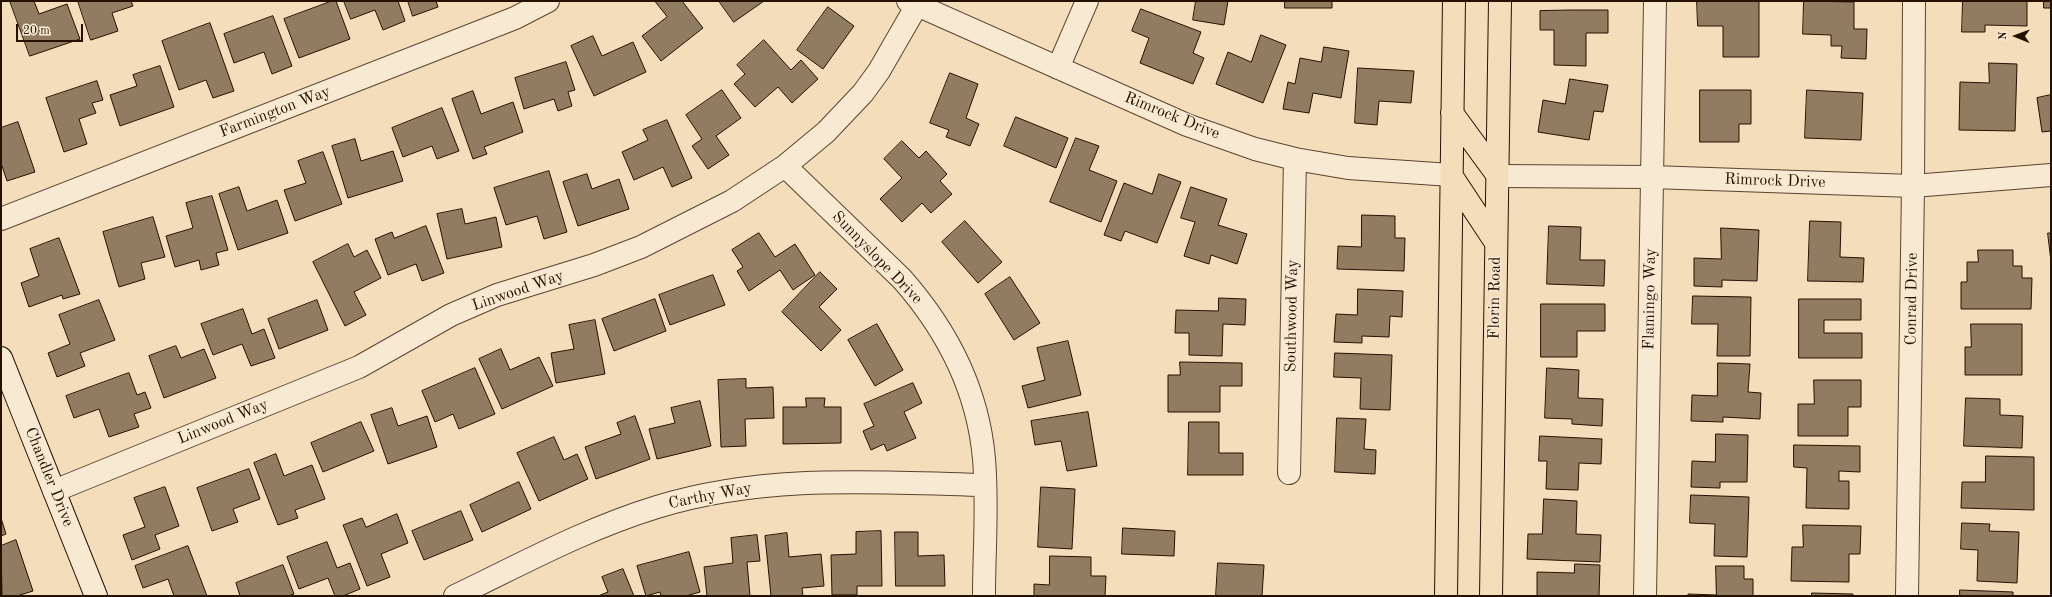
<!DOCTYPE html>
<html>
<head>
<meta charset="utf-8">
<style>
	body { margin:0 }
	#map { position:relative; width:2052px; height:597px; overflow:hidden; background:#f4ddba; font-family:"Old Standard TT",serif }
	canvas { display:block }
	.frame { position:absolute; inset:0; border:2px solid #261101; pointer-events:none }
	.north { position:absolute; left:1996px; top:16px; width:40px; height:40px; -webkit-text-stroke:3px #f8e9d2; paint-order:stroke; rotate:271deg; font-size:11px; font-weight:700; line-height:16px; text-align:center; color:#261101 }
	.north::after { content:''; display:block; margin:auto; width:14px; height:18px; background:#261101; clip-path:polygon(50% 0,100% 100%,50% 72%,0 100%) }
	.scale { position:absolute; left:16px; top:24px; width:67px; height:18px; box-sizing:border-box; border:2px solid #261101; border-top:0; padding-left:5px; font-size:12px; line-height:14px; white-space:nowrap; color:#261101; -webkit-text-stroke:3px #f8e9d2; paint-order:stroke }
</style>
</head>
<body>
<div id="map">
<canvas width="2052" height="597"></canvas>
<div class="frame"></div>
<div class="north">N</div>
<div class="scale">20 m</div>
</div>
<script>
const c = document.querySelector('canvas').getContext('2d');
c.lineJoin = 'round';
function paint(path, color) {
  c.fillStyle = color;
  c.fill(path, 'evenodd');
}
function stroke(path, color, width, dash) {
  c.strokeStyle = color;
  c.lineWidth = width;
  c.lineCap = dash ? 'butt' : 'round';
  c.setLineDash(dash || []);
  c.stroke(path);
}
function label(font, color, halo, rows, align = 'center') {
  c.font = font + ' "Old Standard TT",serif';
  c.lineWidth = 3;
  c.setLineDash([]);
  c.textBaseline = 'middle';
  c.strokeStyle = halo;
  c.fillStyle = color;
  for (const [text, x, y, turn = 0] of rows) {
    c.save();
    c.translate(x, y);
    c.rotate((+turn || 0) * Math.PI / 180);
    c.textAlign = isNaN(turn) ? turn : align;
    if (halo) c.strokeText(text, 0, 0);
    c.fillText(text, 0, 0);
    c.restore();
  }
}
const building = new Path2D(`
	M10 1H34L39 14 67 4 80 39 30 56Z
	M78 1H131L133 6 112 13 118 31 91 40Z
	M332 1H336L350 39 299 58 284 19Z
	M344 1H398L405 21 383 30 375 10 351 19Z
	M408 1H436L438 7 413 16Z
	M655 1H682L703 28 661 61 642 36 667 17Z
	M719 1H764L734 22Z
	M1196 1H1228L1224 25 1193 20Z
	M1285 1H1332V8H1285Z
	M1697 1H1759V57H1723V26H1698Z
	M1804 1 1854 2V29H1867L1866 59 1841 58 1842 46H1831V35L1803 34Z
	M1963 1H2027V26L1985 25V32H1962Z
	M2044 1H2051V8H2044Z
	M828 7 854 26 823 69 797 50Z
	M1141 9 1201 32 1193 53 1204 58 1193 84 1140 63 1149 38 1132 31Z
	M1571 10H1608V33H1586V66L1554 65V30H1540V11Z
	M273 16 292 66 272 74 264 52 234 63 224 34Z
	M210 23 234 91 213 98 206 80 179 90 162 41Z
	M1261 35 1286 45 1263 103 1216 84 1228 52 1251 62Z
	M593 36 602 56 633 42 646 72 594 96 571 46Z
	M764 40 791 70 801 60 818 79 792 103 778 87 755 107 734 84 745 74 737 65Z
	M1324 47 1349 51 1341 98 1313 93 1309 113 1283 109 1288 82 1295 84 1300 58 1321 62Z
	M566 62 575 90 568 92 572 106 558 111 554 99 524 109 515 78Z
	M1989 63 2017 64 2015 131 1959 130 1960 82 1989 83Z
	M160 66 174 107 120 126 110 95 137 86 133 75Z
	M1358 68 1414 71 1411 103 1379 101 1377 125 1355 123Z
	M950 73 978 84 966 118 979 124 970 146 946 137 949 130 930 123Z
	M1570 79 1608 85 1603 112 1594 111 1589 140 1538 132 1543 100 1565 104Z
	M97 81 103 100 92 103 96 113 79 119 87 144 64 152 46 98Z
	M722 90 741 118 716 136 729 155 708 169 692 146 702 139 686 115Z
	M1700 90H1751V124H1739V142H1700Z
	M1807 90 1863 93 1861 140 1805 138Z
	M473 91 481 114 513 102 523 132 484 147 487 154 473 159 452 99Z
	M2051 95V131L2042 132 2037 98Z
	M442 108 459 151 437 159 432 146 403 157 392 128Z
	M1016 117 1068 138 1056 168 1004 146Z
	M667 120 692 178 672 187 663 167 634 180 622 152 648 140 643 130Z
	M18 122 35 172 7 181 1 163V128Z
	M1076 138 1099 146 1089 170 1117 181 1101 222 1050 202Z
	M355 139 361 161 393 151 403 181 348 198 332 146Z
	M902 141 919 158 926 151 947 174 940 181 952 194 931 213 922 203 902 222 880 199 902 178 884 159Z
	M323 152 342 204 295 221 284 190 306 183 298 161Z
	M549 171 567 232 544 239 537 216 506 225 494 188Z
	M587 174 592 189 619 179 629 209 578 226 563 182Z
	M1159 174 1181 182 1157 243 1125 231 1121 241 1104 235 1124 183 1152 194Z
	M239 187 247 211 277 200 288 233 238 250 219 194Z
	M1191 187 1227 199 1218 225 1247 234 1237 264 1211 255 1209 264 1184 256 1195 222 1181 218Z
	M212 196 228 250 216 253 219 265 201 270 199 260 175 267 166 236 193 228 186 203Z
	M462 209 465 224 496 217 502 247 447 259 437 214Z
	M1362 215 1395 216V238H1405L1404 271 1337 269 1338 246 1361 247Z
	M153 217 165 257 141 263 145 279 119 287 103 232Z
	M965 221 1002 262 978 283 942 242Z
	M1810 221 1841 222 1840 257 1864 258 1863 282 1808 281Z
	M426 226 444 273 422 281 416 264 388 275 375 239 392 232 394 238Z
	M1549 226 1581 227 1580 260H1605L1604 286 1547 284Z
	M1721 228 1759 230 1757 281 1722 280V287L1694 286V258L1721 259Z
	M759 233 775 257 795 244 815 275 793 290 780 270 749 291 737 271 743 267 732 250Z
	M2048 233H2051V261Z
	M59 238 80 294 63 299 62 295 29 307 21 283 39 276 30 249Z
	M348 244 354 257 367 250 381 278 354 292 366 315 345 326 313 262Z
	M1978 250H2013V266H2022V278H2032L2031 309H1961V282H1967V262H1978Z
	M820 272 837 289 819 307 841 330 821 351 782 312Z
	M713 275 725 305 670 325 659 295Z
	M1010 277 1040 323 1014 340 985 294Z
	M1358 289 1403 291 1402 317 1390 316 1389 337 1362 336V343L1334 342 1336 314 1357 315Z
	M1693 296 1751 297 1750 356H1717L1718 324H1692Z
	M1219 298 1246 299 1245 325 1223 324 1222 356 1189 355V333H1175L1176 310 1218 311Z
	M655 299 666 331 614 351 602 319Z
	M1799 299H1861V320H1824V333H1862V358H1799Z
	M99 300 115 340 80 353 85 366 57 377 48 353 70 344 59 315Z
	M317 300 328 330 279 349 268 319Z
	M1541 304H1605V331H1577V357H1541Z
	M243 309 252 334 264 329 275 358 251 366 242 344 213 355 201 324Z
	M595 320 605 374 556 383 551 353 574 349 569 325Z
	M877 324 903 370 875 386 848 340Z
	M1971 324H2022V375H1965V347H1971Z
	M1068 341 1081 395 1028 408 1022 386 1045 380 1037 348Z
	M176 346 181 358 204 349 216 378 164 398 149 356Z
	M501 349 510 370 539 357 553 386 502 409 479 359Z
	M1335 353 1392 355 1390 410 1360 409 1361 378 1334 377Z
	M1180 362 1242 363V386H1220V412H1168V375H1180Z
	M1718 363 1750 364 1748 392 1761 393 1760 419 1723 417V422L1691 421 1692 395 1717 396Z
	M475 368 495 414 459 429 453 414 435 422 422 391Z
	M1547 368 1579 370 1578 398 1603 399 1602 426 1572 424V419L1545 418Z
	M129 373 137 395 145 392 151 408 134 414 139 427 109 437 99 409 74 418 66 396Z
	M746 379V388L773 387 774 418 745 419 746 446 721 447 718 380Z
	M1814 380H1861V407H1848V436H1798V404H1814Z
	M913 383 922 403 904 412 916 438 887 451 884 444 871 450 863 431 874 426 864 404Z
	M806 398H825L824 407H841V443L783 444V407H806Z
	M1966 398 2000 399V415L2023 416 2022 448 1964 446Z
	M700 401 711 446 657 459 649 429 675 423 671 408Z
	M392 408 398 426 427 416 437 447 388 464 371 415Z
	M1088 412 1097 466 1067 471 1061 441 1035 445 1031 421Z
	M635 416 650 459 596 479 585 447 621 434 617 423Z
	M1337 418 1366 419 1364 449 1376 450 1375 474 1335 472Z
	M361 422 374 451 323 472 311 443Z
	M1189 422H1219V453H1243V475H1188Z
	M1716 434 1748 435 1747 482H1720V488L1691 487 1692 461 1715 462Z
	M1540 436 1602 439 1601 464 1579 463 1578 490 1546 489 1547 461H1539Z
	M554 437 564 460 577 454 588 479 539 501 517 453Z
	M1794 445 1860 446V472L1839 471V481H1849V509L1806 508 1807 468 1794 467Z
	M276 454 284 476 312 465 325 499 295 510 298 518 278 525 254 463Z
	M1986 456 2034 457V510L1961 508 1962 482H1985Z
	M249 469 260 499 233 509 238 522 212 531 197 488Z
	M519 482 531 509 482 532 470 505Z
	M165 487 179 526 155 535 160 549 132 560 123 535 145 527 134 498Z
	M1041 487 1075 489 1072 549 1038 547Z
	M1691 495 1749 497 1747 557 1714 556 1715 524 1690 523Z
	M1544 499 1577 501 1576 534 1601 535 1600 562 1527 559 1528 534H1542Z
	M461 511 473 540 424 560 412 531Z
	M397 514 408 543 381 554 390 577 367 586 343 525 362 518 366 527Z
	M1 518 6 534 1 536Z
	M1962 523 1990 524 1989 531 2019 532 2017 583 1977 581 1978 550 1961 549Z
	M1803 525 1861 526 1860 554H1849V582L1791 581 1792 547H1803Z
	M1123 528 1175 531 1174 556 1122 554Z
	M881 531 882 586H857V595H832L831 555 856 554V532Z
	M895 532H918V556L944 555 945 586H896Z
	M787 533 789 557 821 554 824 586 802 588 803 596H771L765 536Z
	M757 535 760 561 747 562 750 596H707L704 567 733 563 731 538Z
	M16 540 33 591 17 596H2L1 546Z
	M327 542 337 568 350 563 360 589 343 596H335L328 578 299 589 287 557Z
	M188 546 207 596H174L168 579 143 588 135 566Z
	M689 552 700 592 686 596H661L660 592 646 596 637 566Z
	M1050 556 1091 557V576H1106L1105 596H1034V584L1049 585Z
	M1218 563 1264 565 1262 596H1216Z
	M1575 564 1600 565 1599 596H1537V572L1574 573Z
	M283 565 294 594 288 596H240L236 583Z
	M1716 566H1744V579H1753V596H1688V594L1716 595Z
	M623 569 634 596H598L608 592 602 577Z
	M1960 590 2013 592V596H1960Z
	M1812 593 1853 594V596H1812Z`);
const street = new Path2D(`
	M908 1 1187 125 1255 149 1295 159 1348 168 1451 175
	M1058 68 1087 1
	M785 166 902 279C947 330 978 390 984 459 988 504 984 551 984 596
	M1498 176 1652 177 1913 186 2051 175
	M1 219 515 18 548 1
	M1289 473 1295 159
	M54 491 359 367 451 315 497 295 594 265 641 247 732 201 785 166 826 132 863 93 879 71 917 5
	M455 596C522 564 585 529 657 507 763 474 875 482 985 485
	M1645 596 1655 1
	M1907 596 1913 186 1914 1`);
const secondary = new Path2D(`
	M1 358 96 596`);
const primary = new Path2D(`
	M1452 113 1498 176
	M1451 175 1496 243
	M1446 596 1454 1
	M1491 596 1500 1`);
const streetNames = [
	["Farmington Way",275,112,-21],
	["Rimrock Drive",1172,116,22],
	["Rimrock Drive",1775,181,2],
	["Sunnyslope Drive",877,258,46],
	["Linwood Way",518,291,-19],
	["Florin Road",1495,298,-89],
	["Flamingo Way",1650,299,-89],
	["Conrad Drive",1912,299,-89],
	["Southwood Way",1292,316,-89],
	["Linwood Way",223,422,-22],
	["Chandler Drive",49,477,68],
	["Carthy Way",710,496,-11]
];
paint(building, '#917b61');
stroke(building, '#261101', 1);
stroke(street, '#5a442f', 24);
stroke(secondary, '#261101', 24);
stroke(primary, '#261101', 24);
stroke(street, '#f8e9d2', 22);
stroke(secondary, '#f8e9d2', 22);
stroke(primary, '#f4ddba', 22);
label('16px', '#261101', '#f8e9d2', streetNames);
</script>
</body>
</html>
